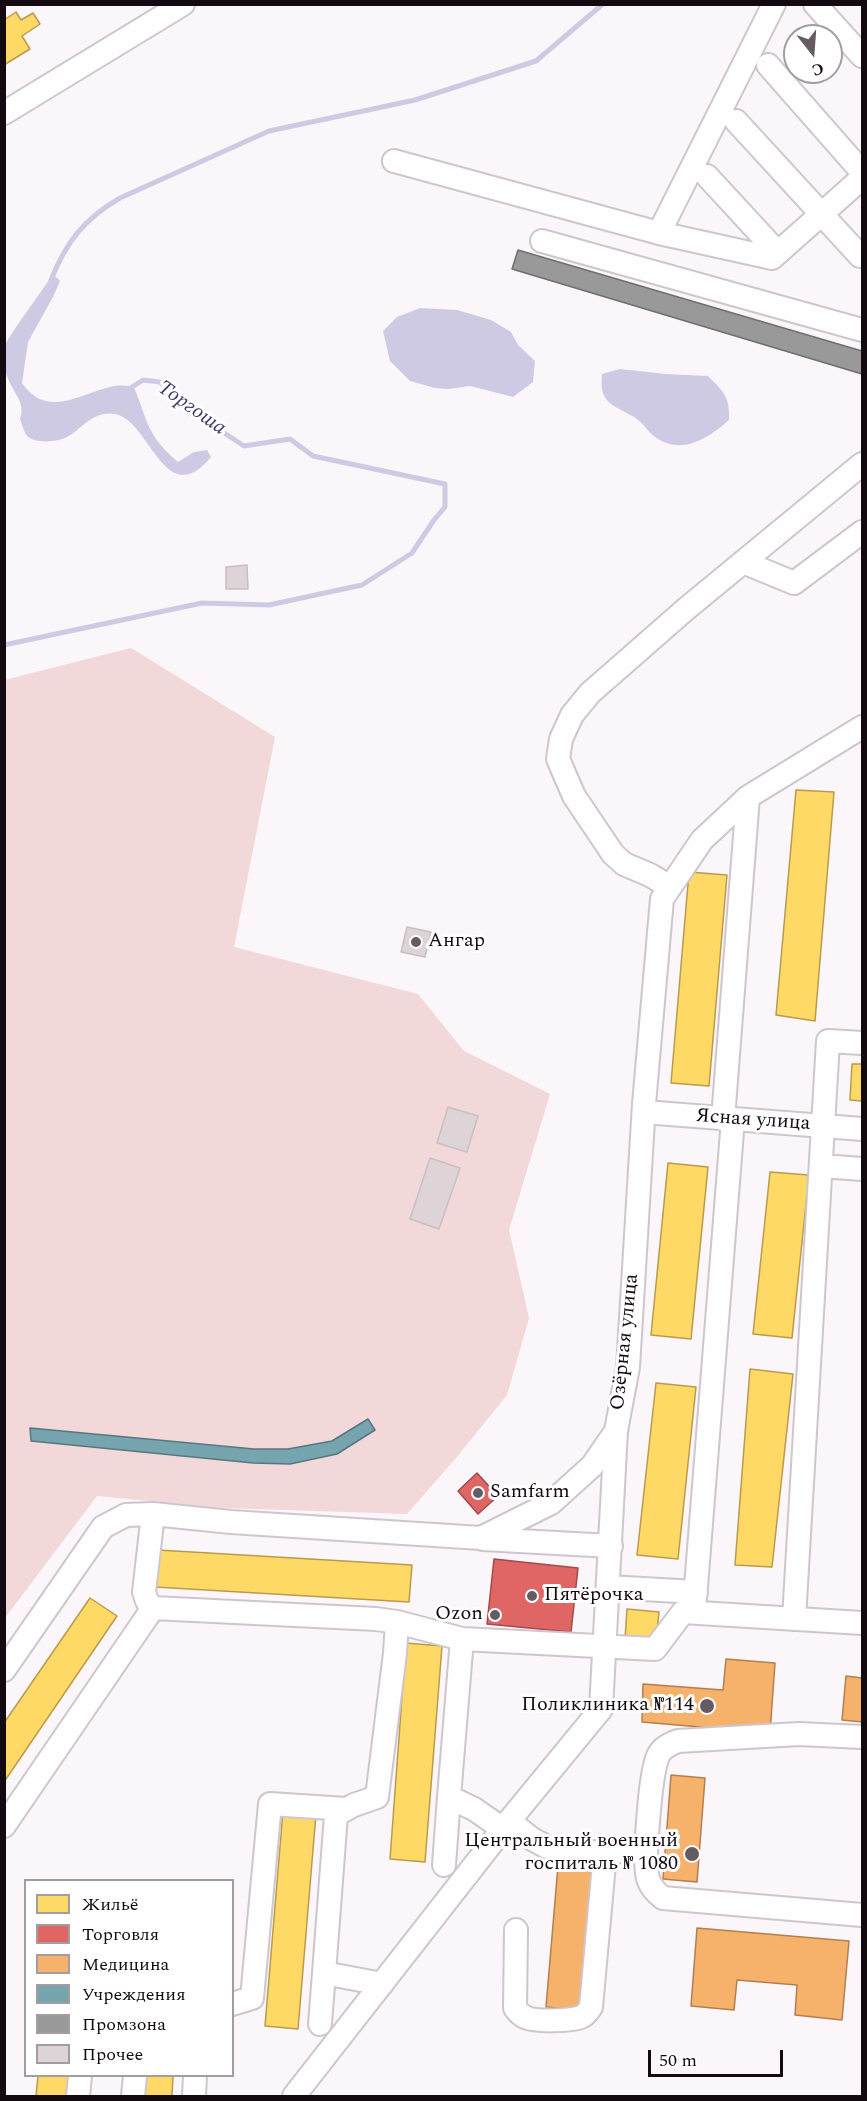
<!DOCTYPE html>
<html>
<head>
<meta charset="utf-8">
<style>
	body { margin:0 }
	#map { position:relative; width:867px; height:2101px; overflow:hidden; background:#fbf6f9; font-family:Spectral,serif }
	canvas { display:block }
	.frame { position:absolute; inset:0; border:6px solid #130911; pointer-events:none }
	.legend { position:absolute; left:24px; top:1879px; width:210px; height:198px; box-sizing:border-box; background:#fff; border:2px solid #a19da0; margin:0; padding:8px 10px; list-style:none; font-size:18px; color:#130911 }
	.legend li { display:flex; align-items:center; gap:12px; height:30px }
	.legend b { width:30px; border:2px solid #a19da0 }
	.north { position:absolute; left:783px; top:24px; width:60px; height:60px; box-sizing:border-box; background:#fff; border:2px solid #a19da0; border-radius:50%; rotate:163deg; font-size:16px; font-weight:700; line-height:24px; text-align:center; color:#130911 }
	.north::after { content:''; display:block; margin:auto; width:21px; height:27px; background:#645c62; clip-path:polygon(50% 0,100% 100%,50% 72%,0 100%) }
	.scale { position:absolute; left:648px; top:2050px; width:135px; height:27px; box-sizing:border-box; border:3px solid #130911; border-top:0; padding-left:8px; font-size:18px; line-height:21px; white-space:nowrap; color:#130911; -webkit-text-stroke:4px #fff; paint-order:stroke }
</style>
</head>
<body>
<div id="map">
<canvas width="867" height="2101"></canvas>
<div class="frame"></div>
<ul class="legend">
<li><b style="height:16px;background:#ffd966"></b>Жильё</li>
<li><b style="height:16px;background:#e06666"></b>Торговля</li>
<li><b style="height:16px;background:#f6b26b"></b>Медицина</li>
<li><b style="height:16px;background:#76a5af"></b>Учреждения</li>
<li><b style="height:16px;background:#999"></b>Промзона</li>
<li><b style="height:16px;background:#ded3d7"></b>Прочее</li>
</ul>
<div class="north">С</div>
<div class="scale">50 m</div>
</div>
<script>
const c = document.querySelector('canvas').getContext('2d');
c.lineJoin = 'round';
function paint(path, color) {
  c.fillStyle = color;
  c.fill(path, 'evenodd');
}
function stroke(path, color, width, dash) {
  c.strokeStyle = color;
  c.lineWidth = width;
  c.lineCap = dash ? 'butt' : 'round';
  c.setLineDash(dash || []);
  c.stroke(path);
}
function label(font, color, halo, rows, align = 'center') {
  c.font = font + ' Spectral,serif';
  c.lineWidth = 6;
  c.setLineDash([]);
  c.textBaseline = 'middle';
  c.strokeStyle = halo;
  c.fillStyle = color;
  for (const [text, x, y, turn = 0] of rows) {
    c.save();
    c.translate(x, y);
    c.rotate((+turn || 0) * Math.PI / 180);
    c.textAlign = isNaN(turn) ? turn : align;
    if (halo) c.strokeText(text, 0, 0);
    c.fillText(text, 0, 0);
    c.restore();
  }
}
const green = new Path2D(`
	M131 648 275 737 234 947 418 994 464 1051 550 1094 509 1230 529 1318 507 1395 456 1458 407 1514 223 1508 97 1496 5 1618 4 680Z`);
const water = new Path2D(`
	M53 274 60 281 53 297 28 342 22 383C48 420 80 393 114 386 120 385 127 386 133 386 138 395 140 404 144 414 150 434 162 449 178 462L194 452 207 450 211 457C165 513 150 420 115 414 93 410 82 429 67 437 57 442 36 444 27 436 24 432 22 424 20 419 25 405 17 397 11 385 5 374 3 361 4 348 6 339 45 287 53 274Z
	M420 308 457 310 491 320 511 332 518 345 535 361 533 382 513 397 470 386 449 389 435 388 410 381 390 361 383 331 397 317Z
	M620 369 666 374 708 376C724 392 730 397 729 420 710 437 683 455 658 439 649 434 644 423 634 417 612 404 599 404 602 374Z`);
const homes = new Path2D(`
	M16 12 21 20 33 13 40 24 22 36 30 49 4 65V20Z
	M796 790 834 792 815 1021 776 1015Z
	M689 872 727 875 709 1086 671 1083Z
	M852 1064H862V1101L850 1100Z
	M668 1163 708 1167 691 1339 651 1335Z
	M770 1172 809 1175 792 1338 753 1334Z
	M750 1369 793 1374 772 1567 735 1565Z
	M656 1383 696 1387 678 1559 637 1555Z
	M158 1550 412 1565 409 1602 155 1587Z
	M90 1598 117 1616 4 1782V1723Z
	M627 1609 659 1612 656 1641 625 1639Z
	M406 1643 442 1646 425 1862 390 1859Z
	M283 1811 316 1814 298 2029 265 2026Z
	M38 2076H74L73 2096H36Z
	M144 2076H173L172 2096H142Z`);
const shops = new Path2D(`
	M477 1473 498 1496 478 1514 458 1491Z
	M494 1559 578 1568 571 1632 487 1624Z`);
const health = new Path2D(`
	M726 1659 775 1663 770 1733 642 1722 643 1684 723 1690Z
	M846 1676 862 1678V1722L842 1720Z
	M671 1775 705 1778 697 1882 663 1879Z
	M558 1866 593 1869 582 2010 546 2007Z
	M697 1928 849 1941 842 2020 795 2015 797 1985 737 1980 734 2010 691 2006Z`);
const public = new Path2D(`
	M368 1419 375 1430 337 1454 290 1464 253 1463 31 1441 30 1428 254 1449H288L332 1441Z`);
const industry = new Path2D(`
	M518 250 862 351V374L512 269Z`);
const stream = new Path2D(`
	M51 280C66 242 84 219 120 198L269 131 415 100 536 61 603 4
	M4 645 202 603 269 605 362 585 412 553 434 520 445 507V484L313 456 290 439 244 446 191 411 160 382 143 380 129 389`);
const building = new Path2D(`
	M247 565 248 589H226V567Z
	M407 927 431 932 425 957 401 952Z
	M448 1107 478 1116 467 1152 437 1143Z
	M430 1158 460 1168 439 1229 410 1219Z`);
const minor = new Path2D(`
	M815 4 862 56
	M768 65 862 172
	M4 113 183 4
	M736 121 860 256
	M394 161 659 233 774 4
	M707 176 778 253
	M659 233 772 258 862 178
	M542 241 862 330
	M743 562 794 583 862 532
	M670 887 650 875 624 864 613 854 574 796 558 759 561 739 572 715 590 693 686 609 862 464
	M644 1112 862 1129
	M723 1119 748 797
	M821 1166 862 1169
	M153 1514 144 1592 147 1601 153 1608 376 1619 397 1622 462 1639 655 1649 683 1612 862 1623
	M483 1539 611 1546
	M608 1587 696 1592
	M694 1612 733 1119
	M794 1619 828 1041 862 1043
	M462 1639 449 1797 474 1809 503 1829
	M4 1670 103 1527 126 1515 153 1514 231 1522 481 1538 551 1503 592 1466 616 1431 628 1367 644 1104 662 899 702 840 748 797 862 727
	M509 1821 532 1839 551 1849 605 1853 646 1848C647 1871 643 1883 663 1898L862 1915
	M4 1826 153 1608
	M646 1848C648 1827 650 1771 659 1754 663 1747 670 1744 678 1741L799 1734 862 1737
	M444 1865 449 1797
	M516 1930 515 2008C518 2012 520 2015 525 2017 534 2022 571 2021 581 2017 586 2015 588 2011 591 2007L605 1853
	M382 1984 324 1973 336 1815 354 1805 377 1797 395 1653 397 1622
	M232 2004 252 1998 270 1804 346 1809
	M320 2024 324 1973
	M78 2096 80 2076
	M133 2096 135 2076
	M194 2096 195 2076
	M294 2096 509 1821 601 1709 616 1431`);
const markers = [
	[416,942,6,"#645c62"],
	[478,1493,6,"#645c62"],
	[532,1596,6,"#645c62"],
	[495,1615,6,"#645c62"],
	[707,1706,8,"#645c62"],
	[692,1854,8,"#645c62"]
];
const poiNames = [
	["Ангар",428,942],
	["Samfarm",490,1493],
	["Пятёрочка",544,1596],
	["Ozon",483,1615,"right"],
	["Поликлиника №114",694,1706,"right"],
	["Центральный военный",678,1842,"right"],
	["госпиталь № 1080",678,1865,"right"]
];
const streetNames = [
	["Ясная улица",753,1121,4],
	["Озёрная улица",626,1342,-84]
];
const waterNames = [
	["Торгоша",191,409,35]
];
paint(green, '#f2d8d9');
paint(water, '#cecae4');
paint(homes, '#ffd966');
stroke(homes, '#b89b4c', 1.5);
paint(shops, '#e06666');
stroke(shops, '#a24a4c', 1.5);
paint(health, '#f6b26b');
stroke(health, '#b27f50', 1.5);
paint(public, '#76a5af');
stroke(public, '#587680', 1.5);
paint(industry, '#999');
stroke(industry, '#716e70', 1.5);
stroke(stream, '#cecae4', 5);
paint(building, '#ded3d7');
stroke(building, '#c8bfc3', 1.5);
stroke(minor, '#cec6cc', 26);
stroke(minor, '#fefefe', 22);
for (const [x, y, r, color] of markers) {
  const dot = new Path2D();
  dot.arc(x, y, r, 0, 2 * Math.PI);
  c.fillStyle = color;
  c.fill(dot);
  stroke(dot, '#fff', 2);
}
label('20px', '#130911', '#fff', poiNames, 'left');
label('20px', '#130911', '#fff', streetNames);
label('italic 21px', '#413868', '#fff', waterNames);
</script>
</body>
</html>
